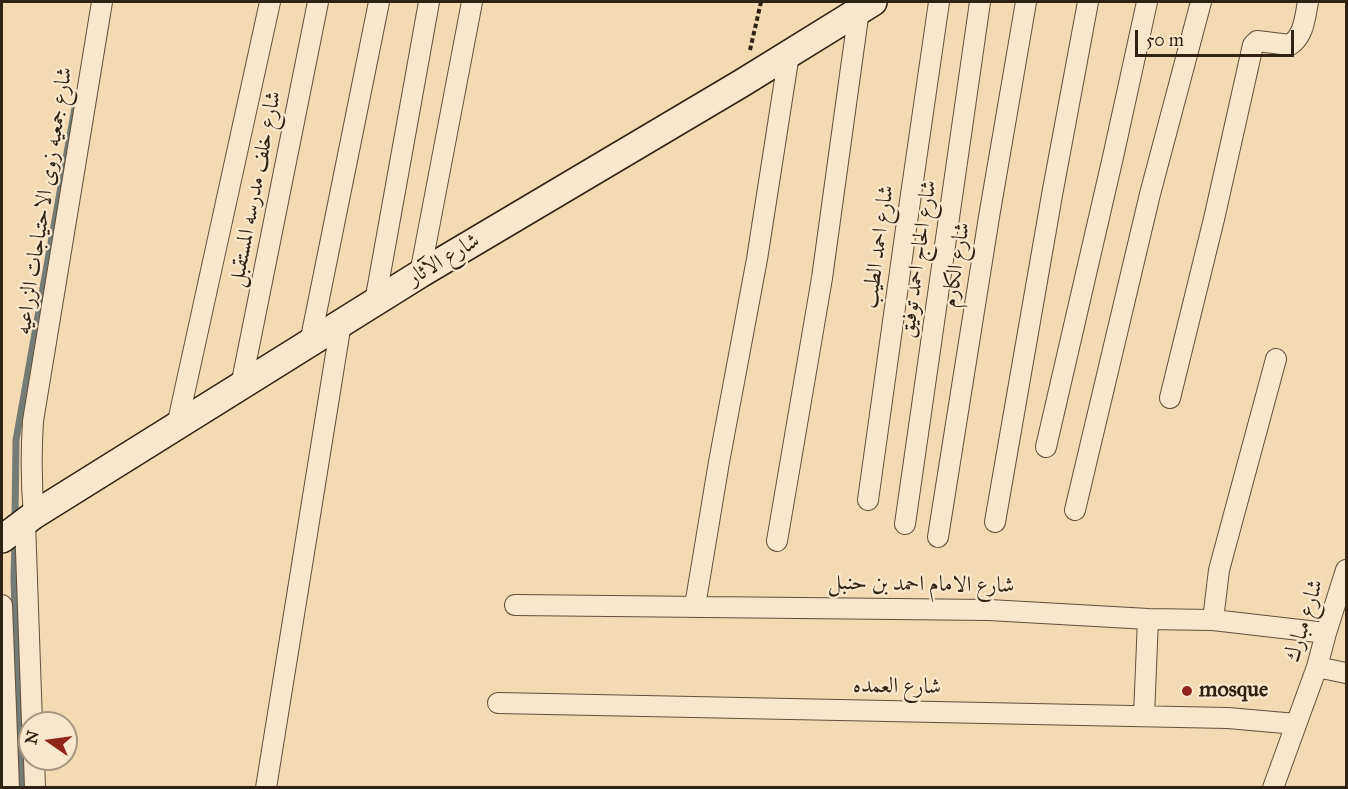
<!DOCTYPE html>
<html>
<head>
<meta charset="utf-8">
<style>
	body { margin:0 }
	#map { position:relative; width:1348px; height:789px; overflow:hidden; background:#f4dab2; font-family:"IM FELL Great Primer",serif }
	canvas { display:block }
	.frame { position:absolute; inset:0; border:3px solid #302212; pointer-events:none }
	.north { position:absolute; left:18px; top:711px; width:60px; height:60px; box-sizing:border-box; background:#f8e7cd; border:2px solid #a89882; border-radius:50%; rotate:283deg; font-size:16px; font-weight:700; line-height:24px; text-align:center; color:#302212 }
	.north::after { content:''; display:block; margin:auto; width:21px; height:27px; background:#8f2418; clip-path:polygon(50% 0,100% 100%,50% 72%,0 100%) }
	.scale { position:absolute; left:1135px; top:30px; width:159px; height:27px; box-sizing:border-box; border:3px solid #302212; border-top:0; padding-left:8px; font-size:18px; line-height:21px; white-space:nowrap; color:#302212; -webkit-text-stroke:4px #f8e7cd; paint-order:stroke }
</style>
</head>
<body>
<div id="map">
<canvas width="1348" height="789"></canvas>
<div class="frame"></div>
<div class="north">N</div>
<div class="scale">50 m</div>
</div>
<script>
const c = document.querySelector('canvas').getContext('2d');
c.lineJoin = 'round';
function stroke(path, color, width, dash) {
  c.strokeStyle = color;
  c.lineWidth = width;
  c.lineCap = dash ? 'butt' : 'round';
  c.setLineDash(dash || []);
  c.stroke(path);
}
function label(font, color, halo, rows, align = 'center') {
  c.font = font + ' "IM FELL Great Primer",Amiri,serif';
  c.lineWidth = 4.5;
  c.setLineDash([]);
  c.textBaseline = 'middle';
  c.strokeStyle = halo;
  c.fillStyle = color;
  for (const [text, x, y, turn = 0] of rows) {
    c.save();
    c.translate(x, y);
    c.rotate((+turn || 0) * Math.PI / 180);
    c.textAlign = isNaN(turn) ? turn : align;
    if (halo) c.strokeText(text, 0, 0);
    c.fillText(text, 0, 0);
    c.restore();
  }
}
const stream = new Path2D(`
	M15 521 16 440 76 102
	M15 538 14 579 21 788`);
const path = new Path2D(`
	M750 50 761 2`);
const minor = new Path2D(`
	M420 274 472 2
	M375 302 429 2
	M310 343 379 2
	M241 386 318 2
	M1170 398 1214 219 1253 45 1257 41 1290 45C1304 36 1305 17 1308 2
	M177 426 270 2
	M1046 447 1113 157 1147 2
	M868 500 906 229 939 2
	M1075 510 1150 194 1201 2
	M34 515C31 483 31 453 33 421L102 2
	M25 522 32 723
	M995 522 1052 195 1088 2
	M905 524 980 2
	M938 537 989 217 1026 2
	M777 541 822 278 859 10
	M2 605 9 788
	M515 605 989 610 1148 619 1213 620 1326 633
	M695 606 719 462 757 259 789 54
	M1213 620 1219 570 1276 359
	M1317 667 1346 673
	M498 703 1228 718 1296 724
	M1144 716 1148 619
	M34 759 35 788
	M266 788 341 323
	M1273 788 1317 667 1326 633 1346 570`);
const secondary = new Path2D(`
	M2 539 34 515 420 274 742 83 873 2`);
const markers = [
	[1187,691,6,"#8f2418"]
];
const streetNames = [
	["شارع خلف مدرسه المستقبل",256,189,-79],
	["شارع جمعيه زوى الاحتياجات الزراعيه",45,201,-81],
	["شارع احمد الطيب",879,247,-82],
	["شارع الحاج احمد توفيق",919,259,-82],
	["شارع الآثار",444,260,-31],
	["شارع الكارم",957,265,-81],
	["شارع الامام احمد بن حنبل",921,585,1],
	["شارع مبارك",1305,621,-73],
	["شارع العمده",897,687,1]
];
const poiNames = [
	["mosque",1199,691]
];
stroke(stream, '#737c75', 7);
stroke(minor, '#61503a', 22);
stroke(secondary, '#302212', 30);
stroke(path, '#302212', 4, [4.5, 3]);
stroke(minor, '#f8e7cd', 20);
stroke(secondary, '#f8e7cd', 27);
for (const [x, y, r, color] of markers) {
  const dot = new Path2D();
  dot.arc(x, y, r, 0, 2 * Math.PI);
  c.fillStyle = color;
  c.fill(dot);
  stroke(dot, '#f8e7cd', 2);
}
label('22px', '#302212', '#f8e7cd', streetNames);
label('bold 22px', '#302212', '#f8e7cd', poiNames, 'left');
</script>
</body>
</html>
